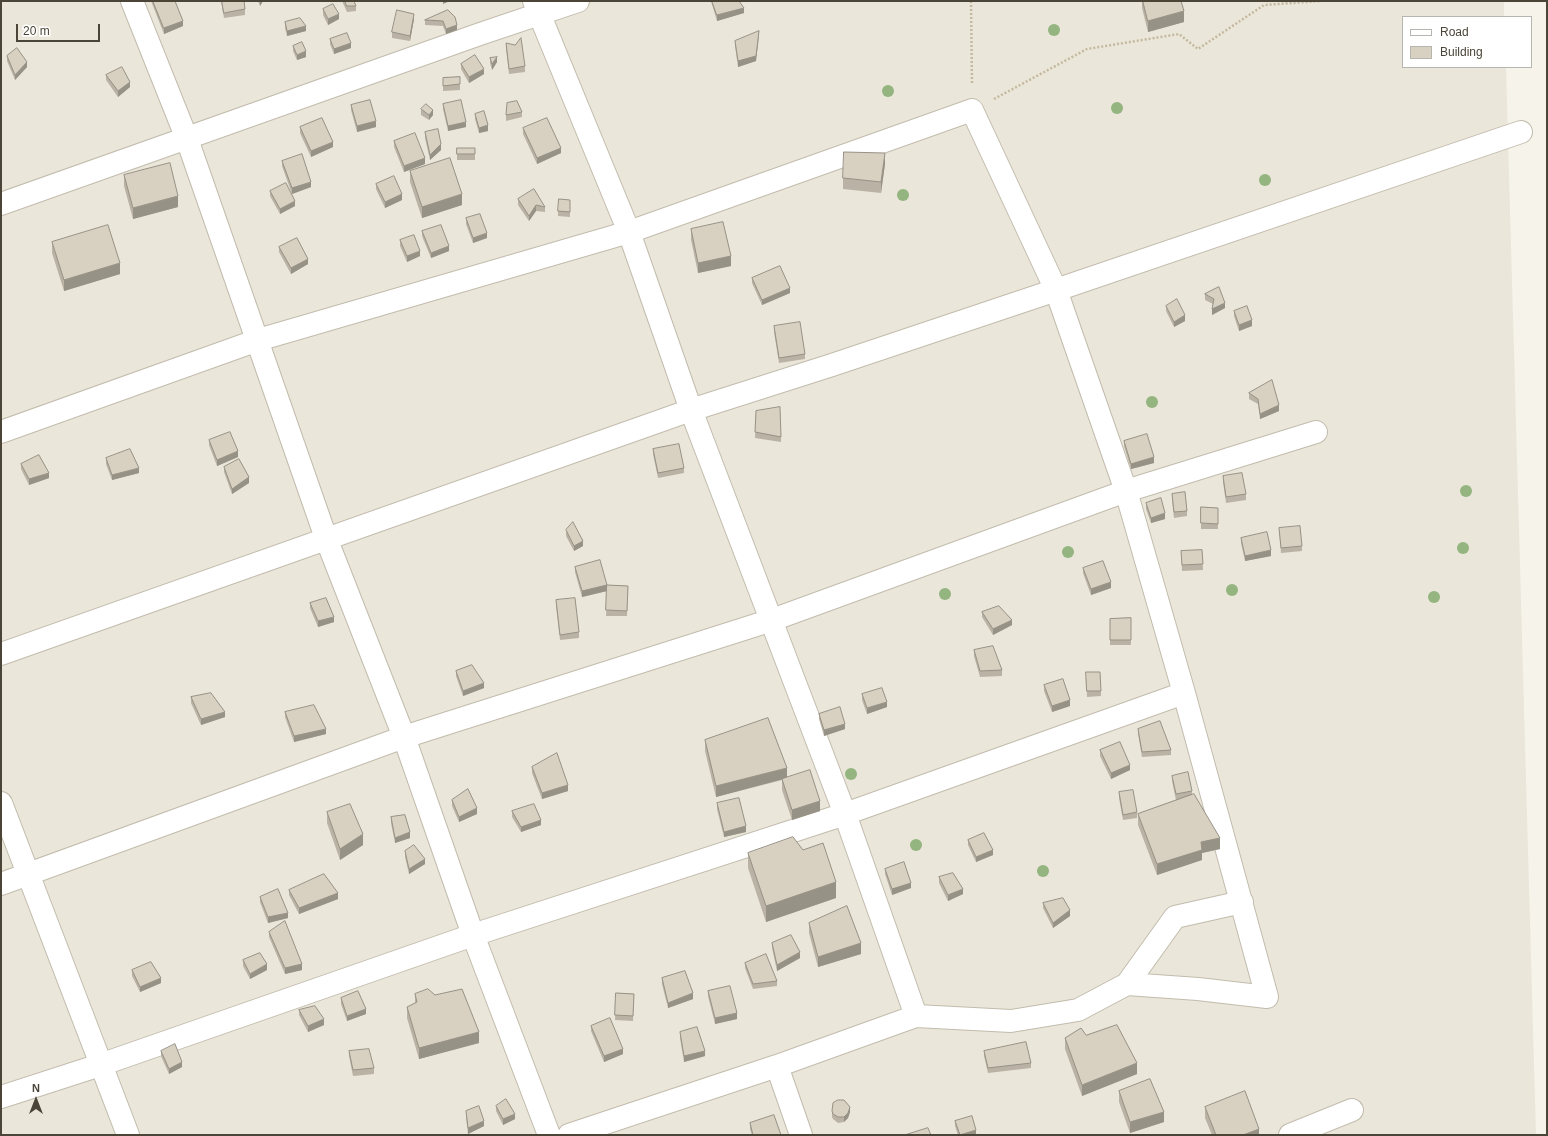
<!DOCTYPE html>
<html>
<head>
<meta charset="utf-8">
<style>
	body { margin:0 }
	#map { position:relative; width:1548px; height:1136px; overflow:hidden; background:#f6f3eb; font-family:Arial,sans-serif }
	canvas { display:block }
	.frame { position:absolute; inset:0; border:2px solid #4b4538; pointer-events:none }
	.legend { position:absolute; left:1402px; top:16px; width:130px; height:52px; box-sizing:border-box; background:#fff; border:1px solid #b7b5af; margin:0; padding:5px 7px; list-style:none; font-size:12px; color:#4b4538 }
	.legend li { display:flex; align-items:center; gap:8px; height:20px }
	.legend b { width:20px; border:1px solid #b7b5af }
	.north { position:absolute; left:16px; top:1080px; width:40px; height:40px; -webkit-text-stroke:3px #fff; paint-order:stroke; rotate:0deg; font-size:11px; font-weight:700; line-height:16px; text-align:center; color:#4b4538 }
	.north::after { content:''; display:block; margin:auto; width:14px; height:18px; background:#4b4538; clip-path:polygon(50% 0,100% 100%,50% 72%,0 100%) }
	.scale { position:absolute; left:16px; top:24px; width:84px; height:18px; box-sizing:border-box; border:2px solid #4b4538; border-top:0; padding-left:5px; font-size:12px; line-height:14px; white-space:nowrap; color:#4b4538; -webkit-text-stroke:3px #fff; paint-order:stroke }
</style>
</head>
<body>
<div id="map">
<canvas width="1548" height="1136"></canvas>
<div class="frame"></div>
<ul class="legend">
<li><b style="height:5px;background:#fff"></b>Road</li>
<li><b style="height:11px;background:#d8d0c0"></b>Building</li>
</ul>
<div class="north">N</div>
<div class="scale">20 m</div>
</div>
<script>
const c = document.querySelector('canvas').getContext('2d');
c.lineJoin = 'round';
function paint(path, color) {
  c.fillStyle = color;
  c.fill(path, 'evenodd');
}
function stroke(path, color, width, dash) {
  c.strokeStyle = color;
  c.lineWidth = width;
  c.lineCap = dash ? 'butt' : 'round';
  c.setLineDash(dash || []);
  c.stroke(path);
}
const residential = new Path2D(`
	M1 1H1504V17H1403V67H1506L1536 1135H1Z`);
const path = new Path2D(`
	M971 1 972 84
	M994 99 1087 49 1179 34 1198 49 1264 5 1320 1`);
const minor = new Path2D(`
	M132 1 187 139 326 538 404 737 473 935 549 1135
	M534 1 629 232 691 410 845 814 916 1016
	M1 204 480 34 578 1
	M1 432 258 340 629 232 972 110 1056 290 1126 491 1184 693 1267 997 1198 989 1127 984 1078 1010 1011 1021 916 1016 777 1066 569 1135
	M1 654 691 410 832 365 1056 290 1521 132
	M1 803 128 1135
	M1 884 404 737 772 620 1126 491 1316 432
	M1127 984 1175 917 1242 902
	M777 1066 801 1135
	M1 1097 100 1065 473 935 845 814 1184 693
	M1290 1135 1352 1110`);
const trees = [
	[1054,30],
	[888,91],
	[1117,108],
	[1265,180],
	[903,195],
	[1152,402],
	[1466,491],
	[1463,548],
	[1068,552],
	[1232,590],
	[945,594],
	[1434,597],
	[851,774],
	[916,845],
	[1043,871]
];
const wall = new Path2D(`
	M151 1H175L183 26 164 34Z
	M221 1H244L245 9V15L224 18Z
	M258 1H263L260 6Z
	M342 1H354L356 6V11L347 12Z
	M711 1H739L744 13 717 21Z
	M1142 1H1181L1184 22 1148 32 1142 8Z
	M323 9 339 19 328 25 323 15Z
	M455 17 457 30 446 34 443 26 425 25V20Z
	M414 19 410 41 392 38V32Z
	M285 22 306 31 287 36 285 28Z
	M759 37 756 61 738 67 735 46V41Z
	M330 39 351 48 334 54 330 44Z
	M506 43 525 66V72L509 74 506 48Z
	M293 46 306 57 297 60 293 51Z
	M7 56 27 67 15 80 7 61Z
	M490 58 497 62 492 70 490 63Z
	M461 64 484 74 469 83 461 69Z
	M106 75 130 87 118 97 106 80Z
	M460 77V90L443 91V78Z
	M443 104 466 127 448 131 443 109Z
	M351 105 376 127 357 132 351 110Z
	M421 109 433 115 429 120 421 115Z
	M522 112V117L506 121V115Z
	M475 114 488 131 479 133 475 119Z
	M300 127 333 147 311 157 300 133Z
	M523 128 561 153 537 164 523 134Z
	M425 132 441 150 430 160 425 138Z
	M394 141 425 164 404 172 394 147Z
	M457 148H475V160H457Z
	M282 161 311 187 292 194 282 166Z
	M885 164 881 193 843 189V178Z
	M410 171 462 205 422 218 410 182Z
	M124 175 178 207 133 219 124 186Z
	M376 184 402 200 385 208 376 189Z
	M270 191 295 206 280 214 270 196Z
	M518 199 545 207V212L536 211 529 221 518 205Z
	M570 200V217L558 216V211Z
	M466 218 487 238 473 243 466 224Z
	M691 229 731 266 698 273 691 240Z
	M422 231 449 251 431 258 422 236Z
	M400 240 420 256 407 262 400 246Z
	M52 242 120 274 64 291 52 253Z
	M279 247 308 264 291 274 279 252Z
	M752 278 790 293 762 305 752 283Z
	M1219 287 1225 308 1212 315 1213 304 1205 300V294Z
	M1166 306 1185 321 1174 327 1166 311Z
	M1234 311 1252 326 1239 331 1234 316Z
	M774 326 805 354V359L779 363 774 332Z
	M1249 393 1279 411 1260 419 1258 404 1249 399Z
	M756 411 781 437V442L755 438Z
	M209 440 238 457 217 466 209 445Z
	M1124 441 1154 463 1131 469 1124 446Z
	M653 449 684 468V473L658 478 653 454Z
	M106 458 139 473 112 480 106 464Z
	M21 464 49 478 29 485 21 469Z
	M224 467 249 483 232 494 224 472Z
	M1223 476 1246 494V500L1226 503 1223 482Z
	M1172 494 1187 511V516L1174 518 1172 500Z
	M1146 503 1165 519 1151 523 1146 509Z
	M1201 507 1218 508V529H1201Z
	M1279 528 1302 546V551L1281 553Z
	M566 530 583 546 574 551 566 536Z
	M1241 538 1271 556 1245 561 1241 543Z
	M1202 550 1203 570 1182 571 1181 551Z
	M575 567 607 585 628 586 627 616H606L607 591 582 597 575 572Z
	M1083 568 1111 588 1091 595 1083 573Z
	M556 600 579 632V638L560 640 556 606Z
	M310 603 334 622 318 627 310 608Z
	M982 612 1012 625 993 635 982 617Z
	M1131 618V645H1110V619Z
	M974 650 1002 670V676L980 677 974 656Z
	M456 671 484 688 463 696 456 676Z
	M1086 678 1101 691V696L1087 697Z
	M1044 685 1070 706 1052 712 1044 691Z
	M862 694 887 707 867 714 862 700Z
	M191 697 225 717 201 725 191 703Z
	M285 712 326 734 294 742 285 717Z
	M819 714 845 729 824 736 819 719Z
	M1138 729 1171 750V755L1142 757 1138 734Z
	M705 740 787 778 820 811 792 820 782 790V780L716 797 705 751Z
	M1100 750 1130 770 1111 779 1100 756Z
	M532 767 568 791 542 799 532 773Z
	M1172 776 1192 791V795L1220 849 1202 853V860L1157 875 1138 825V814L1179 799 1176 800 1172 781Z
	M1119 792 1137 812V818L1123 820 1119 798Z
	M452 800 477 814 459 822 452 806Z
	M717 803 746 832 724 837 717 809Z
	M512 811 541 825 521 832 512 817Z
	M327 812 363 845 340 860 327 823Z
	M391 817 410 838 395 843 391 823Z
	M968 840 993 855 976 862 968 845Z
	M405 851 425 864 409 874 405 857Z
	M748 853 836 898 766 922 748 868Z
	M885 869 911 888 892 895 885 874Z
	M939 877 963 894 948 901 939 883Z
	M289 890 338 899 299 914 289 895Z
	M260 897 288 918 268 923 260 902Z
	M1043 903 1070 916 1053 928 1043 908Z
	M809 923 861 954 818 967 809 933Z
	M269 932 302 970 285 974 269 937Z
	M772 943 800 958 777 971 772 948Z
	M243 960 267 970 250 979 243 966Z
	M745 963 777 981V986L753 989 745 968Z
	M132 970 161 983 140 992 132 976Z
	M662 978 693 999 668 1008 662 984Z
	M708 991 737 1019 715 1024 708 996Z
	M616 993 634 994 633 1021 615 1020Z
	M415 994 479 1043 419 1059 407 1018V1007L415 1003Z
	M341 998 366 1014 347 1021 341 1004Z
	M299 1010 324 1025 308 1032 299 1015Z
	M591 1026 623 1054 604 1062 591 1031Z
	M680 1032 705 1056 684 1062 680 1038Z
	M1086 1035 1137 1074 1082 1096 1065 1049V1038Z
	M161 1051 182 1067 169 1074 161 1056Z
	M349 1051 374 1068V1074L353 1076 349 1056Z
	M984 1051 1031 1063V1068L988 1073 984 1056Z
	M1119 1091 1164 1122 1130 1133 1119 1102Z
	M496 1106 515 1119 503 1125 496 1111Z
	M1205 1107 1259 1135H1212L1205 1118Z
	M466 1111 484 1126 468 1134 466 1117Z
	M832 1111 850 1112 848 1118 844 1122 838 1123 833 1119 832 1117Z
	M955 1121 976 1135H958L955 1126Z
	M750 1123 781 1135H752L750 1129Z`);
const shadedWall = new Path2D(`
	M260 1H263L260 6Z
	M443 1H450L443 4Z
	M744 8V13L717 21V15Z
	M1184 11V22L1148 32V21Z
	M339 14V19L328 25V19Z
	M414 14V19L410 41V36Z
	M183 21V26L164 34V28Z
	M457 25V30L446 34V29Z
	M306 26V31L287 36V31Z
	M759 31 756 61 738 67V61Z
	M351 43V48L334 54V49Z
	M306 51V57L297 60V55Z
	M497 57V62L492 70V64Z
	M27 62V67L15 80V75Z
	M484 69V74L469 83V77Z
	M130 82V87L118 97V91Z
	M433 110V115L429 120V115Z
	M376 121V127L357 132V126Z
	M466 122V127L448 131V126Z
	M488 125V131L479 133V128Z
	M333 142V147L311 157V151Z
	M441 144V150L430 160V155Z
	M561 148V153L537 164V158Z
	M885 153V164L881 193V182Z
	M425 158V164L404 172V166Z
	M311 182V187L292 194V188Z
	M402 194V200L385 208V202Z
	M462 194V205L422 218V207Z
	M178 196V207L133 219V208Z
	M295 201V206L280 214V209Z
	M536 205V211L529 221V216Z
	M487 233V238L473 243V238Z
	M449 246V251L431 258V253Z
	M420 251V256L407 262V256Z
	M731 256V266L698 273V263Z
	M308 259V264L291 274V268Z
	M120 263V274L64 291V280Z
	M790 288V293L762 305V300Z
	M1225 303V308L1212 315V309Z
	M1185 315V321L1174 327V322Z
	M1252 320V326L1239 331V325Z
	M1279 405V411L1260 419V414Z
	M238 451V457L217 466V460Z
	M1154 457V463L1131 469V464Z
	M139 468V473L112 480V475Z
	M49 473V478L29 485V479Z
	M249 477V483L232 494V489Z
	M1165 513V519L1151 523V518Z
	M583 541V546L574 551V546Z
	M1271 550V556L1245 561V556Z
	M1111 582V588L1091 595V589Z
	M607 585V591L582 597V591Z
	M334 617V622L318 627V621Z
	M1012 620V625L993 635V629Z
	M484 683V688L463 696V691Z
	M1070 700V706L1052 712V706Z
	M887 702V707L867 714V708Z
	M225 712V717L201 725V719Z
	M845 724V729L824 736V730Z
	M326 729V734L294 742V736Z
	M1130 765V770L1111 779V773Z
	M787 768V778L716 797V786Z
	M568 785V791L542 799V793Z
	M820 801V811L792 820V810Z
	M477 808V814L459 822V817Z
	M541 820V825L521 832V827Z
	M746 826V832L724 837V832Z
	M410 832V838L395 843V838Z
	M363 834V845L340 860V849Z
	M1220 838V849L1202 853V860L1157 875V864L1201 842Z
	M993 850V855L976 862V857Z
	M425 859V864L409 874V869Z
	M836 882V898L766 922V906Z
	M911 883V888L892 895V889Z
	M963 889V894L948 901V895Z
	M338 893V899L299 914V908Z
	M1070 910V916L1053 928V923Z
	M288 913V918L268 923V917Z
	M861 943V954L818 967V957Z
	M800 952V958L777 971V965Z
	M267 964V970L250 979V974Z
	M302 964V970L285 974V968Z
	M161 978V983L140 992V987Z
	M693 993V999L668 1008V1003Z
	M366 1009V1014L347 1021V1016Z
	M737 1013V1019L715 1024V1018Z
	M324 1019V1025L308 1032V1026Z
	M479 1032V1043L419 1059V1048Z
	M623 1049V1054L604 1062V1056Z
	M705 1051V1056L684 1062V1056Z
	M182 1062V1067L169 1074V1069Z
	M1137 1063V1074L1082 1096V1085Z
	M850 1107V1112L848 1118 844 1122V1117Z
	M1164 1112V1122L1130 1133V1122Z
	M515 1114V1119L503 1125V1119Z
	M484 1121V1126L468 1134V1128Z
	M1259 1129V1135H1243Z
	M976 1130V1135H960Z`);
const building = new Path2D(`
	M153 1H175L183 21 164 28Z
	M222 1H244L245 9 224 13Z
	M345 1H354L356 6H347Z
	M712 1H739L744 8 717 15Z
	M1143 1H1181L1184 11 1148 21Z
	M333 4 339 14 328 19 323 9Z
	M397 10 414 14 410 36 392 32Z
	M448 10 455 17 457 25 446 29 443 21 425 20Z
	M300 18 306 26 287 31 285 22Z
	M759 31 756 56 738 61 735 41Z
	M347 33 351 43 334 49 330 39Z
	M521 38 525 66 509 69 506 43 515 45Z
	M302 42 306 51 297 55 293 46Z
	M17 48 27 62 15 75 7 56Z
	M475 55 484 69 469 77 461 64Z
	M497 57 492 64 490 58Z
	M122 67 130 82 118 91 106 75Z
	M460 77V84L443 86V78Z
	M370 100 376 121 357 126 351 105Z
	M461 100 466 122 448 126 443 104Z
	M517 101 522 112 506 115 507 103Z
	M426 104 433 110 429 115 421 109Z
	M484 111 488 125 479 128 475 114Z
	M322 118 333 142 311 151 300 127Z
	M547 118 561 148 537 158 523 128Z
	M438 129 441 144 430 155 425 132Z
	M415 133 425 158 404 166 394 141Z
	M457 148H475V154H457Z
	M844 152 885 153 881 182 843 178Z
	M302 154 311 182 292 188 282 161Z
	M450 158 462 194 422 207 410 171Z
	M170 163 178 196 133 208 124 175Z
	M394 176 402 194 385 202 376 184Z
	M286 183 295 201 280 209 270 191Z
	M534 189 545 207 536 205 529 216 518 199Z
	M559 199 570 200V212L558 211Z
	M480 214 487 233 473 238 466 218Z
	M723 222 731 256 698 263 691 229Z
	M108 225 120 263 64 280 52 242Z
	M441 225 449 246 431 253 422 231Z
	M414 235 420 251 407 256 400 240Z
	M297 238 308 259 291 268 279 247Z
	M780 266 790 288 762 300 752 278Z
	M1219 287 1225 303 1212 309 1214 299 1205 294Z
	M1177 299 1185 315 1174 322 1166 306Z
	M1247 306 1252 320 1239 325 1234 311Z
	M800 322 805 354 779 358 774 326Z
	M1272 380 1279 405 1260 414 1258 399 1249 393Z
	M780 407 781 437 755 432 756 411Z
	M230 432 238 451 217 460 209 440Z
	M1147 434 1154 457 1131 464 1124 441Z
	M679 444 684 468 658 473 653 449Z
	M130 449 139 468 112 475 106 458Z
	M39 455 49 473 29 479 21 464Z
	M239 459 249 477 232 489 224 467Z
	M1242 473 1246 494 1226 497 1223 476Z
	M1185 492 1187 511 1174 512 1172 494Z
	M1161 498 1165 513 1151 518 1146 503Z
	M1201 507 1218 508V524L1201 523Z
	M573 522 583 541 574 546 566 530Z
	M1300 526 1302 546 1281 548 1279 528Z
	M1267 532 1271 550 1245 556 1241 538Z
	M1202 550 1203 564 1182 565 1181 551Z
	M600 560 607 585 582 591 575 567Z
	M1103 561 1111 582 1091 589 1083 568Z
	M607 585 628 586 627 611 606 610Z
	M326 598 334 617 318 621 310 603Z
	M575 598 579 632 560 635 556 600Z
	M999 606 1012 620 993 629 982 612Z
	M1131 618V640H1110V619Z
	M993 646 1002 670 980 671 974 650Z
	M472 665 484 683 463 691 456 671Z
	M1086 672H1100L1101 691H1087Z
	M1063 679 1070 700 1052 706 1044 685Z
	M882 688 887 702 867 708 862 694Z
	M211 693 225 712 201 719 191 697Z
	M314 705 326 729 294 736 285 712Z
	M840 707 845 724 824 730 819 714Z
	M768 718 787 768 716 786 705 740Z
	M1160 721 1171 750 1142 752 1138 729Z
	M1120 742 1130 765 1111 773 1100 750Z
	M557 753 568 785 542 793 532 767Z
	M810 770 820 801 792 810 782 779Z
	M1188 772 1192 791 1176 794 1172 776Z
	M468 789 477 808 459 817 452 800Z
	M1133 790 1137 812 1123 815 1119 792Z
	M1194 794 1220 838 1201 842 1202 850 1157 864 1138 814Z
	M739 798 746 826 724 832 717 803Z
	M350 804 363 834 340 849 327 812Z
	M534 804 541 820 521 827 512 811Z
	M405 815 410 832 395 838 391 817Z
	M984 833 993 850 976 857 968 840Z
	M793 837 803 850 823 843 836 882 766 906 748 853Z
	M414 845 425 859 409 869 405 851Z
	M904 862 911 883 892 889 885 869Z
	M953 873 963 889 948 895 939 877Z
	M324 874 338 893 299 908 289 890Z
	M278 889 288 913 268 917 260 897Z
	M1063 898 1070 910 1053 923 1043 903Z
	M847 906 861 943 818 957 809 923Z
	M285 921 302 964 285 968 269 932Z
	M791 935 800 952 777 965 772 943Z
	M260 953 267 964 250 974 243 960Z
	M766 954 777 981 753 984 745 963Z
	M151 962 161 978 140 987 132 970Z
	M685 971 693 993 668 1003 662 978Z
	M730 986 737 1013 715 1018 708 991Z
	M428 989 435 995 462 989 479 1032 419 1048 407 1007 417 1002 415 994Z
	M358 991 366 1009 347 1016 341 998Z
	M616 993 634 994 633 1016 615 1015Z
	M315 1006 324 1019 308 1026 299 1010Z
	M610 1018 623 1049 604 1056 591 1026Z
	M1117 1025 1137 1063 1082 1085 1065 1038 1081 1028 1086 1035Z
	M697 1027 705 1051 684 1056 680 1032Z
	M1026 1042 1031 1063 988 1068 984 1051Z
	M175 1044 182 1062 169 1069 161 1051Z
	M369 1049 374 1068 353 1070 349 1051Z
	M1150 1079 1164 1112 1130 1122 1119 1091Z
	M1245 1091 1259 1129 1243 1135H1216L1205 1107Z
	M506 1099 515 1114 503 1119 496 1106Z
	M838 1100H844L850 1107 848 1113 844 1117H838L833 1114 832 1111 833 1103Z
	M479 1106 484 1121 468 1128 466 1111Z
	M774 1115 781 1135H753L750 1123Z
	M972 1116 976 1130 960 1135 955 1121Z
	M928 1128 931 1135H905Z`);
paint(residential, '#eae6d9');
stroke(minor, '#c2bcad', 24);
stroke(path, '#c4b99e', 2.5, [2, 2]);
stroke(minor, '#fff', 22);
c.fillStyle = '#94b480';
for (const [x, y] of trees) {
  c.beginPath();
  c.arc(x, y, 6, 0, 2 * Math.PI);
  c.fill();
}
paint(wall, '#bab3a5');
paint(shadedWall, '#979286');
paint(building, '#d8d0c0');
stroke(building, '#979286', 1);
</script>
</body>
</html>
